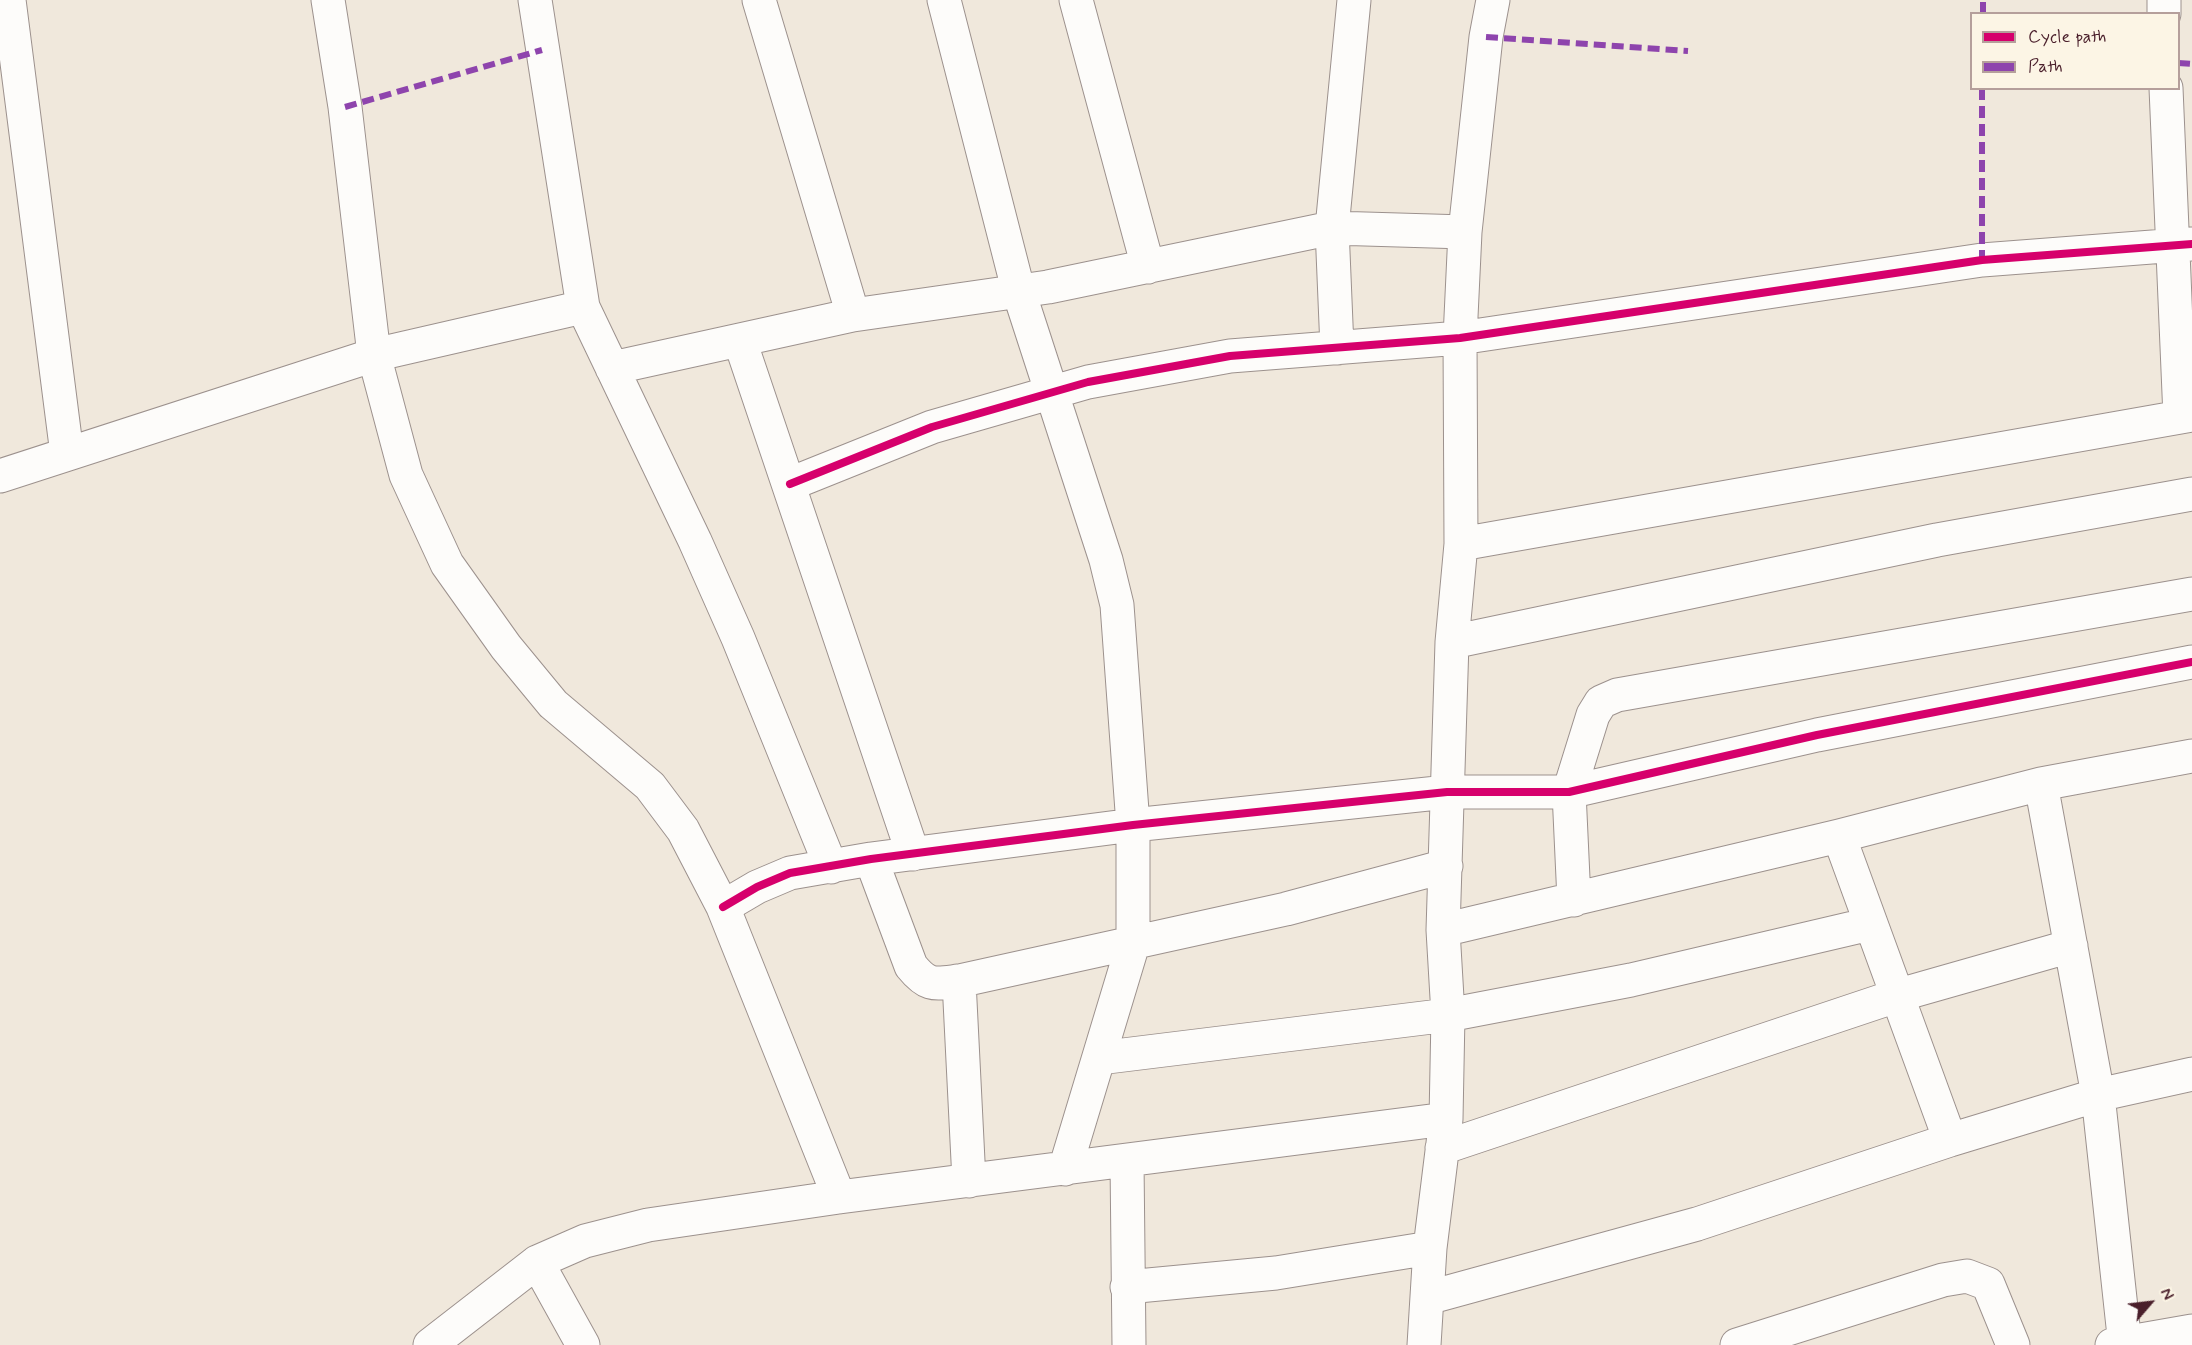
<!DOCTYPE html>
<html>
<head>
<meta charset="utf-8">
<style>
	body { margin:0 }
	#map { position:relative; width:2192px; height:1345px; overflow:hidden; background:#f0e8dc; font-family:Mynerve,sans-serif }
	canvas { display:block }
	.legend { position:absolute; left:1970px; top:12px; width:210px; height:78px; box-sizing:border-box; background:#fcf5e5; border:2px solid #b59f9b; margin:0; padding:8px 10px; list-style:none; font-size:18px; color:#4a1f2b }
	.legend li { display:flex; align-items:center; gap:12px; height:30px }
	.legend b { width:30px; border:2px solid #b59f9b }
	.north { position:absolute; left:2120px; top:1273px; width:60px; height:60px; -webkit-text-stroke:4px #fcf5e5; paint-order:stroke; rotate:62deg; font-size:16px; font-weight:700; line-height:24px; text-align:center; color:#4a1f2b }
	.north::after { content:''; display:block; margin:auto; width:21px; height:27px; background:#4a1f2b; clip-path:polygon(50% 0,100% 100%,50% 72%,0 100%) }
</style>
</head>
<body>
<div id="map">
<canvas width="2192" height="1345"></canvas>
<ul class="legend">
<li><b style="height:8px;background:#d6006c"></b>Cycle path</li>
<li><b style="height:8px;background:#8e44ad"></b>Path</li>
</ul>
<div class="north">N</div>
</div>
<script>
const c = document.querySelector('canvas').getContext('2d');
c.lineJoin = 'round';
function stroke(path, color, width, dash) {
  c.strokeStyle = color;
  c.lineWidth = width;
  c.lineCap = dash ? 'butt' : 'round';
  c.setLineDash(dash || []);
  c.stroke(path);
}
const street = new Path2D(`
	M9 0 67 454
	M328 0 345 107 374 355 406 475 447 564 506 647 553 704 650 786 683 830 723 907 839 1197
	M535 0 583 307 695 541 738 638 831 867
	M759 0 853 315
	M944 0 1018 289 1106 560 1117 605 1133 825V944L1065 1169
	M1076 0 1148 267
	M1354 0 1332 228 1465 232
	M2164 0V14
	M2166 88 2180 417
	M740 341 913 854
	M612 368 853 315 1048 287 1332 228 1337 348
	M0 476 374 355 583 307
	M790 484 932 427 1088 382 1230 356 1460 338 1982 260 2192 244
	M1461 544 2192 415
	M1452 642 1937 540 2192 494
	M2041 784 2098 1095 2125 1345
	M1839 836 1950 1140
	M871 859 911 966C928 987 934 984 959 981L1286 909 1446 866
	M1574 900 1569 792 1593 715 1601 702 1617 695 2192 594
	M723 907 757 887 790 873 871 859 1133 825 1447 792H1569L1817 735 2192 662
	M1443 930 1839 836 2041 784 2192 756
	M959 981 969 1181
	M1099 1058 1448 1015 1631 980 1870 924
	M1442 1148 1899 995 2071 946
	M1127 1161 1129 1345
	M537 1262 583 1345
	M1127 1287 1276 1273 1430 1248
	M1427 1298 1697 1224 1950 1140 2098 1095 2192 1074
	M430 1345 537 1262 585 1241 648 1225 839 1197 1446 1119
	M1424 1345 1430 1248 1446 1119 1448 1015 1443 930 1452 642 1461 544 1460 338 1465 232 1486 37 1493 0
	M1737 1345 1943 1280 1967 1276 1988 1284 2013 1345
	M2112 1345 2192 1331`);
const quiet = new Path2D(`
	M1983 14V0
	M1486 37 1688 51
	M2178 63 2192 64
	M1982 88V260
	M345 107 542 50`);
const cycleway = new Path2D(`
	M790 484 932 427 1088 382 1230 356 1460 338 1982 260 2192 244
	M723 907 757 887 790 873 871 859 1133 825 1447 792H1569L1817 735 2192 662`);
stroke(street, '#9c918d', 35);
stroke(street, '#fdfcfa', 33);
stroke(quiet, '#8e44ad', 6, [12, 6]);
stroke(cycleway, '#d6006c', 8);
</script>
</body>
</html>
